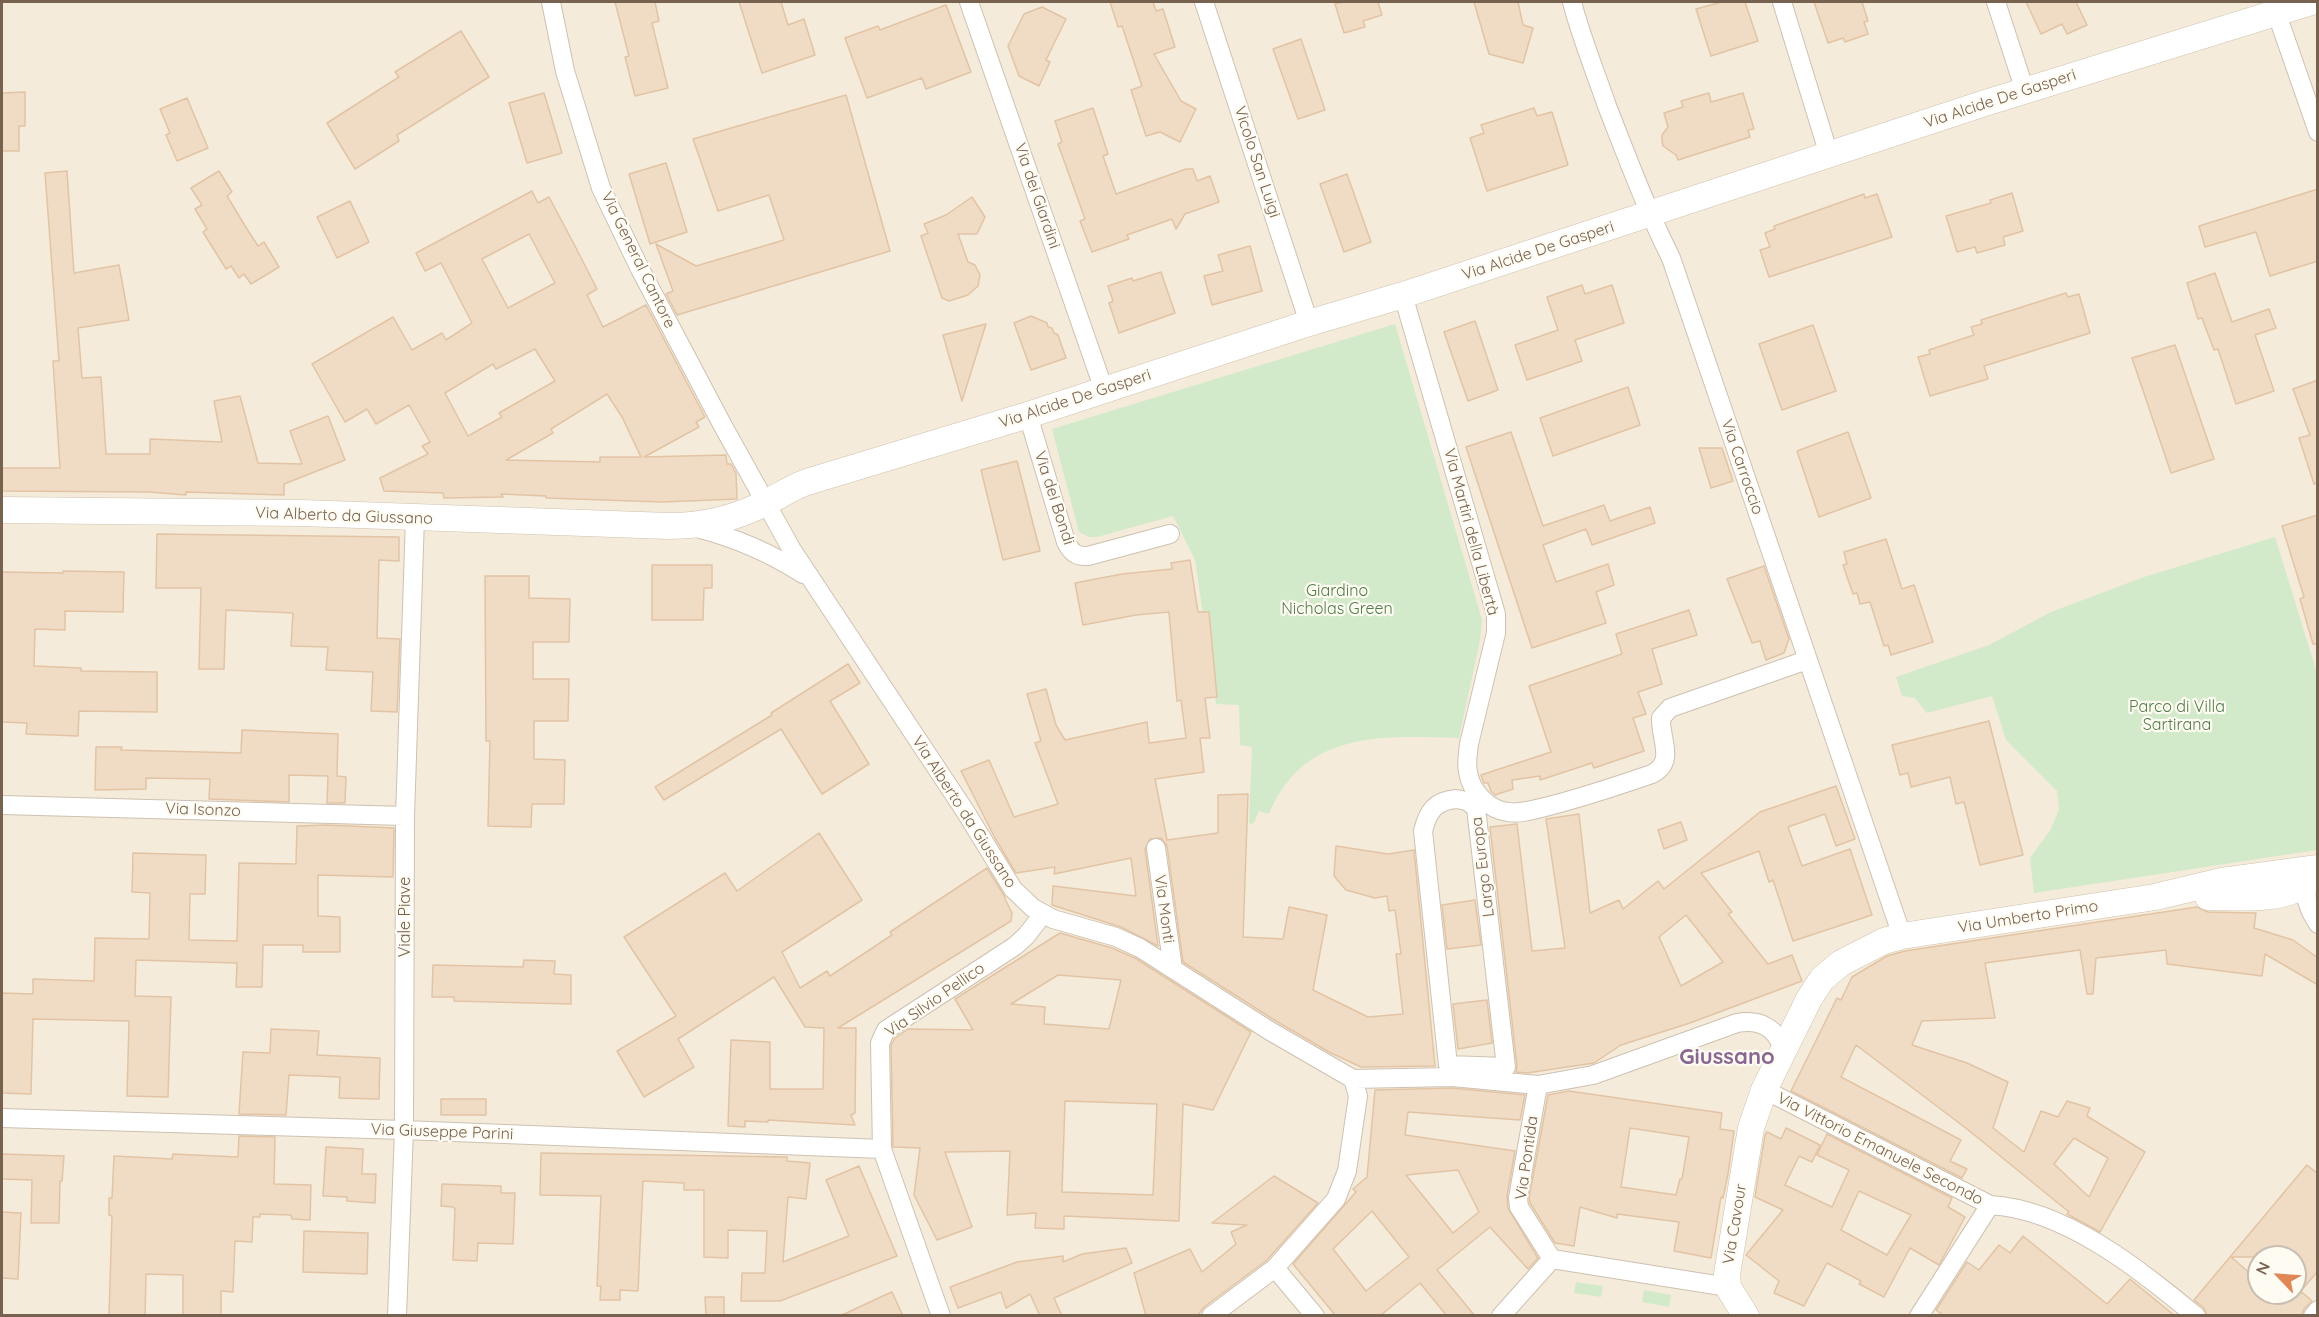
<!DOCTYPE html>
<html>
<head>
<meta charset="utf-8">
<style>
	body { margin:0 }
	#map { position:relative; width:2319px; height:1317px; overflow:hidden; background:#fcf8ec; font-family:Quicksand,sans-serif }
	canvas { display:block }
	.frame { position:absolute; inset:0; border:3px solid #77624f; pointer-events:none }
	.north { position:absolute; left:2247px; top:1245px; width:60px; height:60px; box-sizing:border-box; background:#fefbf3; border:2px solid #c8beb1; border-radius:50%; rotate:295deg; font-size:16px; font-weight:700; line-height:24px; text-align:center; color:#77624f }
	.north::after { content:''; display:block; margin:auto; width:21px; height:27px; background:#e08657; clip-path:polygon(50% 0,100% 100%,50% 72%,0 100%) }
</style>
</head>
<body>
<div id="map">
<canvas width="2319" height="1317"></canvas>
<div class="frame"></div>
<div class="north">N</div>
</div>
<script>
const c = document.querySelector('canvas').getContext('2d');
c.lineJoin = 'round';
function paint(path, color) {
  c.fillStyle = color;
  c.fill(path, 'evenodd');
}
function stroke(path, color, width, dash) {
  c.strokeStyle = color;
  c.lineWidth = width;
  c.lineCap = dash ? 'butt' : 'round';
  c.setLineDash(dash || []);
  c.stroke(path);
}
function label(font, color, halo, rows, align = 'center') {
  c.font = font + ' Quicksand,sans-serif';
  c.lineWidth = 4.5;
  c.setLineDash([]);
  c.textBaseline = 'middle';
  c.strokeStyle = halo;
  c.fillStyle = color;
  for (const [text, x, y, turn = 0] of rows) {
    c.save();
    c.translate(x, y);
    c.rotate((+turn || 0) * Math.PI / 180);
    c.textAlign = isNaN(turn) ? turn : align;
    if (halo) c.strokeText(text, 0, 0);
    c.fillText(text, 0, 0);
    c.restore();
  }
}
const residential = new Path2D(`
	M2 2H2317V1315L2 1316ZM2259 1257H2295V1293H2259Z`);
const green = new Path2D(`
	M1395 324 1482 620 1480 640 1459 738C1382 736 1304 730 1269 814L1259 811 1253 824 1249 823 1252 747 1240 745 1239 705 1216 704 1195 560 1173 516 1097 537H1089L1079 532 1052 429Z
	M2275 537 2317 673V850L2034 893 2030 858 2051 829 2059 809 2057 791 2006 740 1992 696 1927 713 1915 698 1902 696 1896 677 1989 645 2051 612 2144 577Z
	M1576 1282 1603 1286 1601 1297 1574 1293Z
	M1644 1290 1671 1295 1669 1307 1642 1302Z`);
const building = new Path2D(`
	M615 2H655L659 21 652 23 668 88 635 96 625 57 629 56Z
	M739 2H781L788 25 804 19 815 55 762 73Z
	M1110 2H1153L1156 11 1163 9 1175 47 1154 54 1181 101 1196 109 1180 142 1160 132 1146 136 1131 90 1142 86 1122 26 1118 27Z
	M1344 2H1378L1382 15 1363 21 1365 27 1344 33 1335 4Z
	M1474 2H1518L1523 25 1533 28 1523 63 1489 54Z
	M1722 2H1745L1758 41 1711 56 1696 9Z
	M1814 2H1862L1868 21 1864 22 1868 34 1845 42 1843 38 1828 43Z
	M2026 2H2076L2087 25 2067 34 2062 24 2041 34Z
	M946 5 971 72 926 89 922 78 867 98 845 38 878 26 880 30Z
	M1042 7 1066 19 1046 60 1050 62 1039 86 1019 76 1008 46 1024 14Z
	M461 31 489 77 397 135 399 141 355 169 327 123 399 77 395 72Z
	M1301 39 1325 110 1298 119 1273 49Z
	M25 92V126H19V151H2V93Z
	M544 93 562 153 527 163 509 103Z
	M1709 93 1711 102 1743 93 1754 129 1748 130 1750 137 1678 160 1676 155 1663 146 1662 141V135L1668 127 1664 113 1683 107 1681 101Z
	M846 95 890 251 677 315 666 294 673 291 656 244 696 266 784 240 769 195 718 211 693 139Z
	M187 98 208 148 177 161 166 135 170 133 160 109Z
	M1093 108 1108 154 1103 156 1116 194 1186 169H1193L1197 181 1210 176 1219 202 1185 214 1176 229 1172 219 1127 235 1129 239 1092 252 1080 221 1085 219 1058 144 1062 142 1055 121Z
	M1534 108 1537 116 1552 112 1568 165 1487 191 1470 138 1484 133 1481 125Z
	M666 163 687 232 650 244 629 174Z
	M67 171 74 273 119 265 129 320 78 328 82 378 101 377 106 454H150V439L222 442 214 401 240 396 258 463 302 464 290 431 328 416 345 460 284 484V495L186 492V495L149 492 2 491V468H60L53 361H59L45 173Z
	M219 171 232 192 227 196 247 229 258 246 264 242 279 267 251 284 244 274 239 278 231 266 226 269 203 232 207 229 195 209 202 205 191 188Z
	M1347 174 1371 242 1344 252 1320 184Z
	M2318 189V261L2270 276 2256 232 2205 247 2199 226Z
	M532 191 538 203 549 197 575 246 597 289 587 295 603 327 646 305 705 417 696 422 699 427 644 457 726 455 727 464H731L736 473 737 499 662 502 546 498V496L501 494 503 497 444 498 443 493 384 491 380 478 428 454 422 446 430 442 409 405 376 424 367 409 345 422 312 364 393 317 412 350 442 333 446 340 472 323 441 263 425 271 416 253ZM529 234 555 283 508 308 482 259ZM535 349 555 381 499 413 502 417 468 436 445 393 493 364 496 369ZM607 394 622 417 641 457H600V462L506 460 553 433 551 429Z
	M2012 193 2023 231 2003 237 2005 245 1977 253 1975 247 1957 252 1946 216 1991 203 1990 200Z
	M1864 194 1865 198 1877 194 1892 237 1769 277 1760 250 1770 247 1765 233 1775 229 1774 226Z
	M972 197 985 217 977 234H958L968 262 975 265 980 275 978 286 968 295 949 301 942 298 921 236 928 233 924 224 946 215Z
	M350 201 369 242 337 258 317 217Z
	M1250 246 1262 291 1212 305 1204 276 1223 271 1218 255Z
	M1161 272 1175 313 1119 333 1109 303 1113 301 1108 286 1132 278 1133 281Z
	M2215 273 2232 322 2269 309 2276 328 2255 335 2274 391 2236 404 2218 349 2214 350 2202 318 2198 319 2187 283Z
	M1582 285 1585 294 1612 285 1624 323 1575 340 1582 361 1527 380 1515 345 1558 330 1547 297Z
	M2066 293 2068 297 2079 294 2090 333 1984 366 1988 379 1930 396 1918 357 1930 354 1929 350 1974 335 1971 327 1982 324 1981 320Z
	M1031 316 1047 323 1048 327 1052 328 1054 333 1058 335 1066 358 1031 370 1014 323Z
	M1475 321 1498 390 1468 401 1444 332Z
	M986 324 962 401 943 335Z
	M1813 325 1836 391 1782 410 1759 344Z
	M2175 345 2214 459 2171 473 2132 358Z
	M2318 380V483L2314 484 2299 438 2310 435 2293 389Z
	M1628 387 1640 425 1553 456 1540 418Z
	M1511 432 1543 526 1604 505 1610 521 1650 507 1655 523 1592 545 1586 529 1543 545 1556 582 1608 564 1614 585 1596 592 1606 623 1532 648 1466 447Z
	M1848 432 1871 498 1819 517 1797 451Z
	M1699 448H1722L1733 481 1711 488Z
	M1017 461 1040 551 1003 560 981 470Z
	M2318 515V644H2313L2300 599 2304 597 2282 526Z
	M157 534 399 537V561L379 560 377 638 400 639 397 712 371 711 373 672 326 670 328 647 291 646 293 613 226 610 224 669H199L201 588H156Z
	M1886 539 1902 589 1914 585 1933 642 1891 655 1888 645 1884 646 1870 602 1860 604 1857 593 1853 594 1843 565 1847 564 1844 552Z
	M1190 560 1198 612H1209L1217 697 1205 698 1210 738H1200L1204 772 1155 779 1167 840 1218 833V795L1248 794 1243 937 1283 939 1289 907 1327 915 1313 990 1368 1017 1403 1014 1396 954H1401L1395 910 1389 911 1387 896 1375 898 1346 890 1334 876 1336 846 1388 854 1414 850 1435 1066 1361 1067 1329 1052 1276 1021 1183 962 1167 846 1161 838 1150 839 1145 849 1158 946 1121 927 1052 905 1053 886 1136 896 1131 858 1054 874 1055 867 1016 873 995 838 961 771 989 760 1014 817 1058 804 1035 743 1041 741 1027 694 1046 689 1056 725 1065 740 1147 722 1149 743 1186 738 1181 700 1177 701 1169 612 1136 615 1083 625 1075 583 1122 574 1172 569 1171 563Z
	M652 565H712V588H704L703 620H652Z
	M1764 566 1789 639 1784 653 1766 660 1760 641 1752 643 1727 579Z
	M63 571 124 572 123 612 65 611V630L35 629 34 666 81 668V671L157 672V712L79 711 78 736 26 734 27 723 2 722V572L63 573Z
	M485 576H529V598L570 599 569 642H533V679H569L568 721H534V759L565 760 564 804H532L531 827 488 826 490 741H486Z
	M1689 610 1697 635 1652 649 1662 684 1638 692 1646 714 1633 718 1644 751 1594 768 1592 763 1540 780V776L1512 780 1513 789 1495 795 1491 791 1488 783H1484L1481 775 1551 752 1529 686 1622 654 1616 634Z
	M848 664 860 683 830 701 869 764 822 794 781 729 664 800 655 787 772 715 771 713Z
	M1989 721 2023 855 1980 865 1964 802 1956 804 1950 777 1911 787 1908 773 1900 775 1892 745Z
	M242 730 338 734 337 776 346 777 345 803H327L328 776 289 775V802L209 799 210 779 146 778V789L95 790 96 747H122L121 750 241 753Z
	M1836 786 1855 839 1836 846 1825 814 1788 827 1802 866 1850 849 1872 915 1793 941 1773 880 1769 882 1759 851 1701 873 1732 912 1728 914 1768 964 1792 955 1802 981 1690 1023 1621 1045 1594 1063 1527 1073 1516 1072 1517 1066 1490 827 1517 824 1532 951 1565 948 1546 819 1579 814 1590 913 1619 900 1623 909 1658 881 1664 889 1760 812ZM1686 915 1723 962 1681 986 1659 937Z
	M1681 822 1687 840 1664 849 1658 830Z
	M327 825 394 828 393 877 318 875V916L340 917V952H303V945H263L262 987H236L237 963 136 960 135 996 171 997 168 1097 127 1096 129 1021 33 1019 31 1094 2 1093V993L33 994V979L94 981 95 938 149 939 150 893 132 892 133 853 206 855 205 894H190L189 940 237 941 239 863 296 864 297 826Z
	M819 833 862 900 782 952 800 988 827 971 830 976 892 935 890 932 987 868 1005 897V899L1012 913 1011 921 838 1028H856L855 1113 851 1115 855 1125 768 1120V1122L745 1121V1127L728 1126 731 1040 770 1042V1089H823L824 1028 805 1027 774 977 678 1039 694 1067 644 1097 617 1051 676 1016 624 937 725 873 737 891Z
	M1475 900 1481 945 1447 949 1442 905Z
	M2197 907 2208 912 2256 913 2254 928 2293 940 2318 958V985L2265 954 2262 976 2167 964 2166 950 2096 958 2093 994H2087L2080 950 1985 963 1995 1018 1922 1021 1912 1045 1967 1063 2008 1082 1993 1128 2024 1152 2041 1111 2058 1117 2067 1101 2090 1108 2087 1116 2145 1152 2100 1232 2067 1214 2069 1212 1967 1129 1856 1045 1841 1077 1961 1140 1950 1161 1967 1169 1962 1178 1791 1091 1837 998 1841 1000 1852 977 1887 956 1905 951ZM2074 1138 2108 1158 2089 1197 2054 1164Z
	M1060 933 1112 948 1135 958 1251 1032 1213 1110 1183 1104 1179 1221 1064 1216V1229L1035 1228 1036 1213 1007 1215 1010 1151 945 1152 972 1227 937 1240 914 1195 920 1148 893 1147 891 1045 895 1038 908 1029 973 1030 955 999ZM1058 975 1121 980 1109 1029 1044 1024 1045 1007 1011 1004ZM1065 1101 1157 1104 1153 1195 1062 1192Z
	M524 960 555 961 554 974 571 975V1004L454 1001V997H432L433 965 523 967Z
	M1487 1000 1492 1043 1458 1049 1453 1004Z
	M271 1029 319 1031 317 1055 380 1058 379 1099 339 1098 340 1077 289 1075 286 1115 239 1114 243 1052 270 1053Z
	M1452 1088 1525 1095 1520 1120 1408 1112 1405 1135 1515 1151 1507 1196 1508 1208 1538 1258 1528 1269 1490 1227 1437 1270 1475 1316H1447L1420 1283 1380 1316H1336L1293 1264 1356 1192 1353 1189 1367 1177 1375 1090ZM1458 1170 1479 1212 1453 1233 1406 1175ZM1372 1211 1409 1257 1366 1291 1333 1249Z
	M1569 1091 1722 1113 1720 1129 1734 1131 1728 1174 1723 1198 1721 1197 1711 1258 1674 1251 1679 1222 1617 1214V1218L1580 1207 1574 1246 1555 1243 1530 1203 1529 1198 1548 1095ZM1630 1128 1689 1137 1682 1179H1680L1676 1195 1621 1187Z
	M441 1099H486V1115H441Z
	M1786 1128 1820 1145 1812 1162 1799 1156 1785 1185 1832 1207 1849 1170 1817 1155 1827 1134 1952 1198 1948 1207 1965 1217 1939 1265 1910 1248 1884 1297 1859 1284 1861 1281 1827 1263 1804 1306 1774 1293 1779 1281 1746 1255 1783 1210 1755 1197 1765 1135 1767 1132 1781 1139ZM1859 1191 1911 1215 1887 1255 1841 1230Z
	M239 1136 275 1137 274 1184 311 1185 310 1220 292 1219 291 1215 260 1214V1217H253L252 1242 235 1241 233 1292 221 1291V1316H183V1275L146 1274 145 1316H109L112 1216 109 1215V1198H112L114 1156 172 1159 173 1154 238 1157Z
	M326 1147 363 1149 362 1174H376L375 1203 347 1201V1197L323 1196Z
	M541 1153 787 1157V1161L810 1163 806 1199 788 1197 783 1262 849 1236 826 1180 859 1166 897 1256 780 1301H741L742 1273H765L767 1231 728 1230V1258L704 1257V1190H684V1183L643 1181 638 1291 620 1290V1300H600L601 1286H597L601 1196 540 1195Z
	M2 1154 64 1156 62 1181H60L59 1223H31L32 1180 2 1179Z
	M2307 1165 2318 1174V1271L2299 1293H2303L2312 1301 2304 1309 2302 1316H2207L2204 1308 2194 1300ZM2231 1257H2295V1293H2259V1281Z
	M1274 1176 1318 1203 1267 1260 1204 1307 1197 1316H1146L1134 1273 1190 1249 1202 1272 1236 1244 1231 1232 1247 1225 1212 1223Z
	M442 1184 501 1186V1193H515L513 1244 478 1243 477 1261 453 1260 455 1209 453 1207 441 1206Z
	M2 1212 21 1213 18 1279 2 1278Z
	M304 1231 368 1233 367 1274 303 1272Z
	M2023 1236 2107 1304 2130 1279 2175 1316H1944L1936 1310 1967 1262 1979 1270 1999 1245 2010 1253Z
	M1126 1248 1132 1263 1054 1298 1062 1316H1040L1030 1294 1006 1308 1001 1292 958 1308 950 1287 1017 1262 1063 1256V1262L1082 1254Z
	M892 1292 903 1316H840L885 1295Z
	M705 1297H724V1316H706Z`);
const street = new Path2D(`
	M551 2 565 71 601 188 640 269 723 426 792 550 965 811 1013 889 1033 908 1053 919 1116 937 1140 948 1270 1031 1353 1079 1358 1096 1347 1171 1336 1199 1275 1268 1211 1316
	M969 2 1104 390
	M1204 2 1309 323
	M1572 2C1581 37 1595 71 1607 106 1627 157 1646 208 1671 258L1902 936
	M1782 2 1829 155
	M1996 2 2025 91
	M2273 3 2318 132
	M1403 295 1496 614V633L1469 744C1468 753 1466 763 1468 772 1471 792 1489 810 1508 812 1520 814 1533 810 1545 807 1581 798 1617 786 1652 774 1676 762 1660 739 1661 718L1670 708 1807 660
	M1028 415 1066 542C1071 552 1076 557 1088 556L1170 534
	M697 528C736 538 769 552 803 574
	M1456 799 1467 801 1476 808 1506 1067 1448 1065 1423 831C1428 811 1435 801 1456 799Z
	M2 805 405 816
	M1156 848 1173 969
	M2302 876 2306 880 2307 901 2311 912 2318 924
	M1353 1079 1452 1077 1538 1085 1593 1075 1737 1023C1760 1019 1778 1028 1783 1052
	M1538 1085 1518 1198 1519 1207 1552 1259 1728 1287
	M1769 1092 1990 1205C2065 1209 2140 1270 2196 1316
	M2 1118 404 1130 882 1149
	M1275 1268 1315 1316
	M397 1316 404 1130 405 816 415 518
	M941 1316 882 1149 880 1043 886 1030 1015 946 1026 936 1043 914
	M1501 1316 1552 1259
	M1919 1316 1990 1205
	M2313 1316 2318 1310`);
const secondary = new Path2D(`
	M2 510 302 513 669 526C704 526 734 519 765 503 780 496 792 487 807 482L1028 415 1309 323 1403 295 1982 104 2311 2
	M2208 897C2237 897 2278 902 2304 885 2309 882 2313 876 2318 871
	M1746 1316 1728 1287 1727 1274 1751 1128 1764 1090 1809 999 1822 979 1841 963 1884 941 1902 936 2155 897 2222 881 2318 868`);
const streetNames = [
	["Via Alcide De Gasperi",2000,99,-18],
	["Vicolo San Luigi",1257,162,72],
	["Via dei Giardini",1037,196,71],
	["Via Alcide De Gasperi",1538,251,-18],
	["Via General Cantore",638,260,64],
	["Via Alcide De Gasperi",1075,399,-18],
	["Via Carroccio",1742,467,71],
	["Via dei Bondi",1054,498,72],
	["Via Alberto da Giussano",344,516,2],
	["Via Martiri della Libertà",1471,532,75],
	["Via Isonzo",203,810,2],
	["Via Alberto da Giussano",964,812,57],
	["Largo Europa",1483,867,-97],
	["Via Monti",1164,909,82],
	["Viale Piave",405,917,-90],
	["Via Umberto Primo",2028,917,-9],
	["Via Silvio Pellico",935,1000,-35],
	["Via Giuseppe Parini",442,1132,2],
	["Via Vittorio Emanuele Secondo",1880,1149,27],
	["Via Pontida",1527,1158,-82],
	["Via Cavour",1735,1224,-81]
];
const parkNames = [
	["Giardino",1337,591],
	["Nicholas Green",1337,609],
	["Parco di Villa",2177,707],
	["Sartirana",2177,725]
];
const districtNames = [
	["Giussano",1727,1057]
];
paint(residential, '#f4ebda');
paint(green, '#d3eaca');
paint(building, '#f0dbc4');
stroke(building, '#e2c4a5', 1.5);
stroke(street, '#cec1b1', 20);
stroke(secondary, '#d1c2af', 27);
stroke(street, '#fff', 18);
stroke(secondary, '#fff', 26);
label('16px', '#77624f', '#fefbf3', streetNames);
label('16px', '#507c47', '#fefbf3', parkNames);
label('bold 22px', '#896792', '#fefbf3', districtNames);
</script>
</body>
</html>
